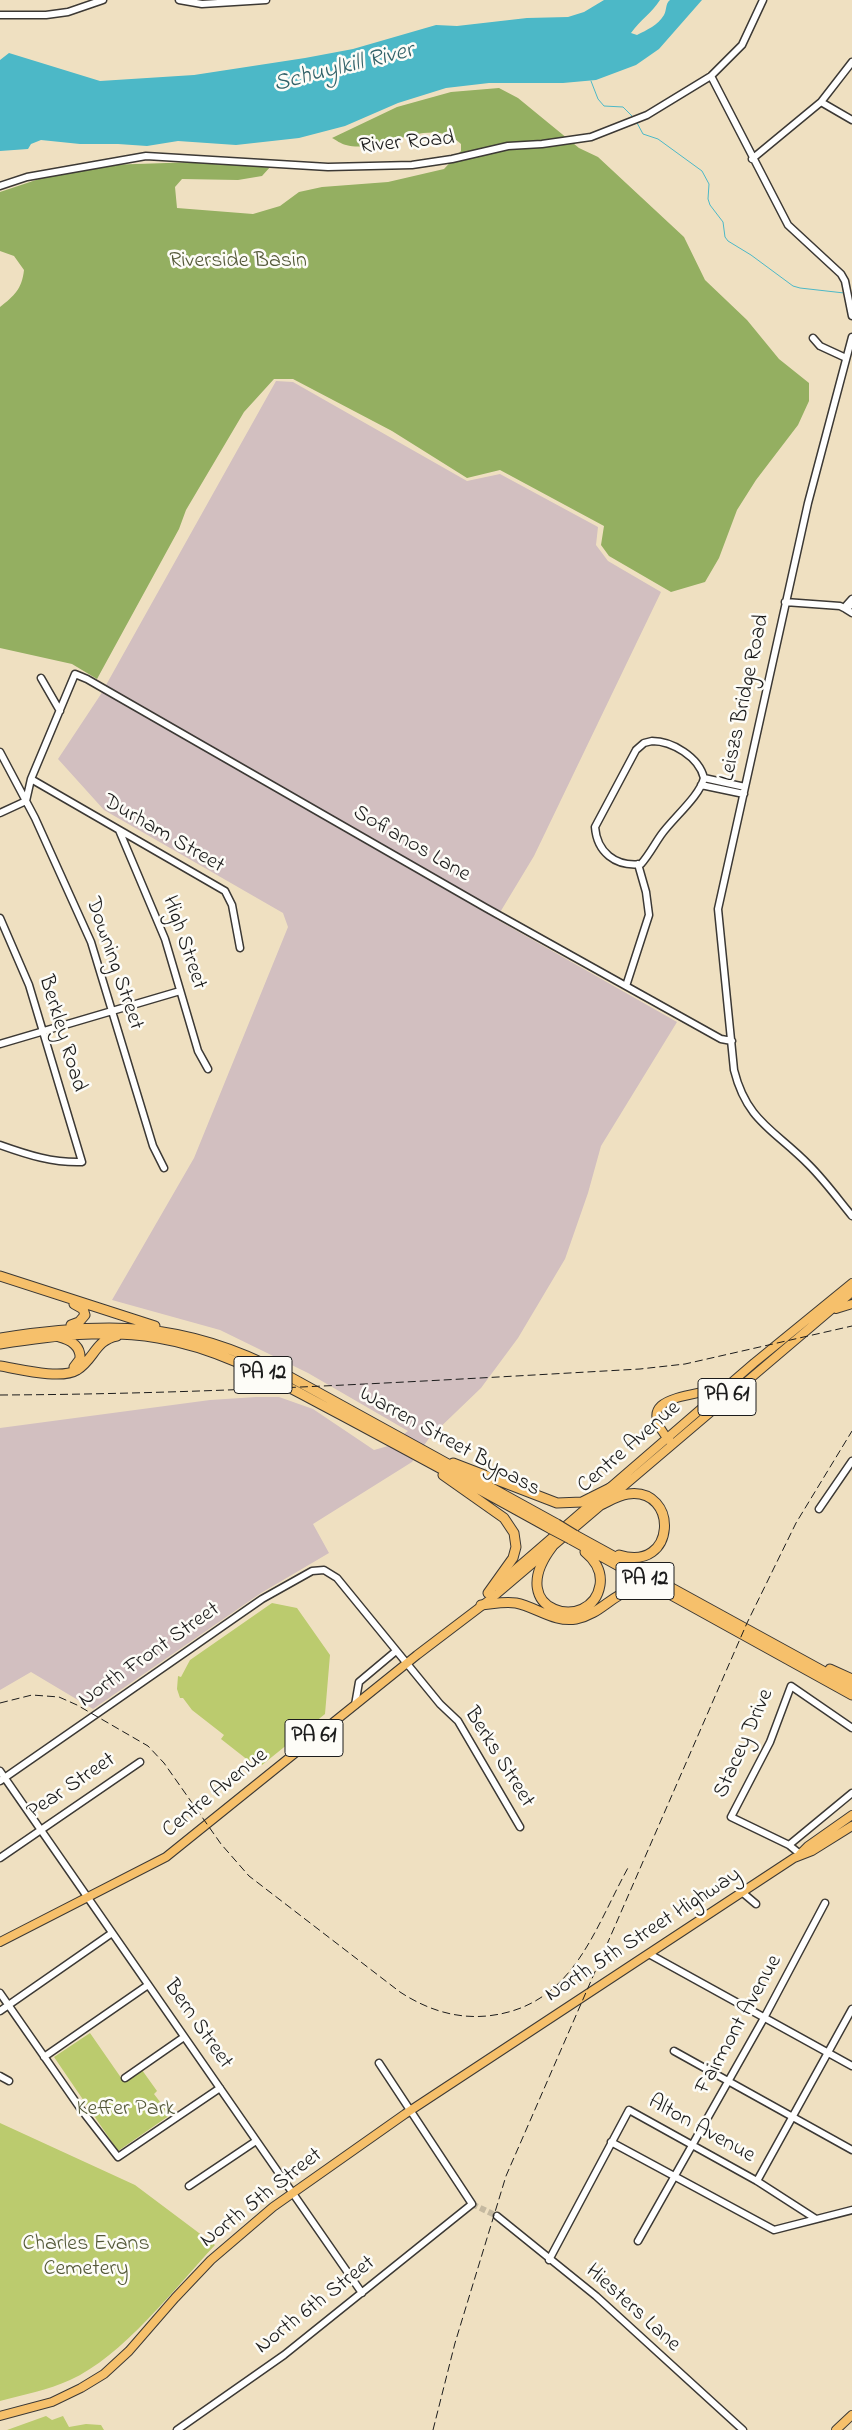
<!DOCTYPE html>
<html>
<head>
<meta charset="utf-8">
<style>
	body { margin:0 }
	canvas { display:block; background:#efe0c1 }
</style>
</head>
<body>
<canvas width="852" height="2430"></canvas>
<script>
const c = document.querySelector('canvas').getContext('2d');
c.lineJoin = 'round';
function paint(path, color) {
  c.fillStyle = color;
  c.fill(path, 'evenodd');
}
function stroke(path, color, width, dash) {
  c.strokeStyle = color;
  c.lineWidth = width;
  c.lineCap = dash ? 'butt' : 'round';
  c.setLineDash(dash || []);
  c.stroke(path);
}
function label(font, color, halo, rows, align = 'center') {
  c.font = font + ' "Indie Flower",sans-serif';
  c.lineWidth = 5;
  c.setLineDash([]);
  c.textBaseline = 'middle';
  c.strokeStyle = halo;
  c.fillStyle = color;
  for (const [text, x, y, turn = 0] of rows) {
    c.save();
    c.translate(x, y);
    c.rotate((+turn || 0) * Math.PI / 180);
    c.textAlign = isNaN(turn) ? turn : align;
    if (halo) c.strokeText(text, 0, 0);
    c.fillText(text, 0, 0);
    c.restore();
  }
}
const industrial = new Path2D(`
	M276 381 293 382 467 481 500 474 598 527 596 545 608 561 661 592 534 856 496 919 677 1022 601 1146 588 1193 565 1259 518 1338 481 1388 430 1437 412 1462 313 1524 329 1553 261 1593 93 1709 31 1672 0 1690V1428L210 1400 256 1397H279L313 1409 374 1450 388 1446 408 1431 308 1373 220 1330 112 1300 194 1158 288 927 283 913 104 810 58 759 101 694Z`);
const green = new Path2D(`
	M272 1603 297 1608 330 1655 325 1714 262 1765 252 1758 249 1761 221 1739 224 1735 192 1710 183 1698H180L177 1689 178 1676 181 1677 190 1660Z
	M90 2033 124 2082 142 2070 157 2091 154 2094 170 2115 118 2151 54 2057Z
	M0 2123 135 2185 215 2245C175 2288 122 2357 70 2380 48 2390 23 2395 0 2401Z
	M46 2416 52 2420 63 2416 69 2427 86 2424 101 2425 104 2430H7Z`);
const forest = new Path2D(`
	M499 88 518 98 579 148 598 157 684 237 705 280 747 320 779 359 809 383V401L798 425 756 480 737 510 719 558 705 582 671 592 609 556 601 545 604 526 500 470 467 478 392 431 293 379H274L244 412 186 510 179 529 97 679 72 664 0 648V307C14 296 22 289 24 270L14 256 0 251V192L63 171 106 165 197 162 271 166 262 176 238 180 182 179 175 187 177 208 253 214 280 206 299 192 322 187 388 182 444 169 461 151V144C431 113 382 155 346 145 341 144 336 140 332 138L397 107 451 92Z`);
const water = new Path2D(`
	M604 0H660C652 13 640 20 631 33L637 35C647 30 658 25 664 15 667 10 665 4 670 0H702L659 49 636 65 596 80 563 83H489L446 88 398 103 345 126 299 138 236 145 178 141 147 146 118 144H80L41 140 31 144 28 149 0 151V60L9 53 100 81 194 75 305 58 353 49 436 25 457 26 527 18 568 17 584 12Z`);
const stream = new Path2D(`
	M591 81 598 99 604 106 623 107 634 118
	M636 121 643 134 658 139 702 171 709 184 708 199 710 205 723 222 725 237 728 241 751 255 793 286 800 288 844 293`);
const minorTunnel = new Path2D(`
	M472 2204 497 2216`);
const minor = new Path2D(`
	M179 0 202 4 266 0
	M0 15H46L68 12 103 0
	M711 76 788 225 841 274 845 281 852 316
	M821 102 852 120
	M752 159 821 102 852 62
	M0 186 27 177 146 156 328 167 412 165 452 159 508 146 542 144 591 137 647 115 711 76 742 45 763 0
	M852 337 808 503 718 909 734 1070C747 1122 775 1130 809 1165 825 1181 838 1199 852 1216
	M813 338 820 346 846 358
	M852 599 844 608 852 613
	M785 602 840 606 844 608 852 605
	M41 678 60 711
	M652 741C672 741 699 757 704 778 700 796 672 819 661 835 654 845 649 855 641 864 615 867 597 852 595 827L636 750 644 743Z
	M0 752 35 818 91 942 153 1146 164 1168
	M704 778 745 787
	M31 779 225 891 232 905 240 948
	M701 785 744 794
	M0 813 26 801 31 779 75 674 87 679 486 908 721 1039 732 1041
	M119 830 165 939 198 1051 208 1069
	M0 918 29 985 82 1162C53 1163 28 1155 0 1145
	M626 986 649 915 646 892 638 864
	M0 1044 180 991
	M819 1509 852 1461
	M355 1705 359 1682 396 1651
	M0 1771 362 2293
	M0 1781 262 1599 312 1571 324 1570 337 1578 440 1704 458 1721 520 1827
	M789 1845 852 1793
	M800 1854 789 1845 731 1817 770 1742 791 1686 852 1728
	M0 1858 140 1762
	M743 1893 756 1904
	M649 1954 852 2066
	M0 1993 80 2108 118 2157 220 2088
	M0 2011 112 1933
	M674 2051 852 2150
	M44 2057 148 1985
	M0 2076 9 2081
	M125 2078 184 2037
	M611 2142 774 2230 852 2210
	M757 2181 852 2009
	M189 2186 256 2141
	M497 2216 596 2296 743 2430
	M638 2241 764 2018 825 1903
	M549 2260 629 2110 757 2181 816 2219
	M177 2430 284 2355 472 2204 379 2063`);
const major = new Path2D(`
	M836 1309 852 1304
	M670 1441C627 1393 697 1398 724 1386
	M496 1586 754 1363 852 1283
	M800 1854 808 1846 852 1815
	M0 1942 166 1857 417 1655 492 1598 852 1292
	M0 2416 52 2402 81 2388 104 2374 129 2351 175 2298 211 2260 273 2207 405 2114 794 1858 812 1851 852 1826
	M836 2430 852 2415`);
const highway = new Path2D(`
	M0 1276 155 1326
	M71 1325 79 1322 85 1315 83 1309 74 1304
	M59 1337C71 1340 81 1346 80 1359L74 1367
	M0 1338C106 1321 183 1321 281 1372L557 1524
	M0 1344C53 1336 104 1329 158 1338 226 1349 285 1386 345 1417 414 1454 483 1491 551 1529
	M0 1366C19 1369 61 1380 77 1370 94 1360 95 1340 117 1336
	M453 1463 557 1503 582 1502 612 1487
	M443 1475 504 1518 514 1533 516 1547 513 1558 488 1593
	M603 1504C611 1500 619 1495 628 1494 679 1487 677 1573 619 1555
	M575 1535 852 1687
	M570 1539 852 1695
	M552 1547C502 1613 592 1634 600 1585 602 1572 596 1561 585 1552
	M481 1605C493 1604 504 1601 516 1603 536 1607 555 1623 576 1619 608 1613 618 1580 657 1590
	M830 1669 852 1679`);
const rail = new Path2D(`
	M0 1395C214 1394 427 1381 640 1369L685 1364 852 1326
	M0 1703 32 1695 59 1697 77 1705 148 1746 164 1763 221 1844 249 1876 400 1992C426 2009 455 2019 487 2016 573 2007 593 1931 629 1866
	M433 2430 455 2343 506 2176 747 1623 796 1523 852 1431`);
const highwayBridge = new Path2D(`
	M557 1524 575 1535
	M551 1529 570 1539`);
const shields = [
	[263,1375,58],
	[727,1397,58],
	[645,1581,58],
	[314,1738,58]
];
const shieldNames = [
	["PA 12",263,1375],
	["PA 61",727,1397],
	["PA 12",645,1581],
	["PA 61",314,1738]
];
const streetNames = [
	["River Road",407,144,-5],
	["Leiszs Bridge Road",746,698,-78],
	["Durham Street",163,835,30],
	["Sofianos Lane",411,845,30],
	["High Street",183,943,71],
	["Downing Street",113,964,71],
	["Berkley Road",61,1034,73],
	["Warren Street Bypass",449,1443,29],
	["Centre Avenue",630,1448,-41],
	["North Front Street",150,1656,-35],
	["Stacey Drive",745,1744,-66],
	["Berks Street",498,1758,58],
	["Pear Street",72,1787,-34],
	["Centre Avenue",216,1794,-39],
	["North 5th Street Highway",644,1936,-33],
	["Bern Street",197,2025,55],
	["Fairmont Avenue",740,2025,-61],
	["Alton Avenue",701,2130,29],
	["North 5th Street",262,2199,-38],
	["North 6th Street",316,2306,-38],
	["Hiesters Lane",632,2309,42]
];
const parkNames = [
	["Riverside Basin",238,262],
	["Keffer Park",126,2110],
	["Charles Evans",86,2245],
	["Cemetery",86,2270]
];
const waterNames = [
	["Schuylkill River",344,69,-14]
];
paint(industrial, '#d2bfc0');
paint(green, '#bbcb6e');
paint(forest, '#94af61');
paint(water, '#4cb8c7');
stroke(stream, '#4cb8c7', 1);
stroke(minorTunnel, '#c5b9a0', 6, [6, 3]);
stroke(minor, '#3c3935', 9);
stroke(major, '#3c3935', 10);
stroke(highway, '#3c3935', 11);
stroke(minor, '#fff', 6);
stroke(major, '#f6c06b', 8);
stroke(highway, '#f6c06b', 9);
stroke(rail, '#1c1c1c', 1, [8, 4]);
stroke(highwayBridge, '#3c3935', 11, []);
stroke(highwayBridge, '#f6c06b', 9);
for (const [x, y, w] of shields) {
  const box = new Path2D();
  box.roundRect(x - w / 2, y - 18.5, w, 37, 4);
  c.fillStyle = '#fdfcf7';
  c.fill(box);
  stroke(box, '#1c1c1c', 1);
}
label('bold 21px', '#1c1c1c', null, shieldNames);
label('22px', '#1c1c1c', '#fdfcf7', streetNames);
label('22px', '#545939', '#fdfcf7', parkNames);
label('italic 24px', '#326269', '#fdfcf7', waterNames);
</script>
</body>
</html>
